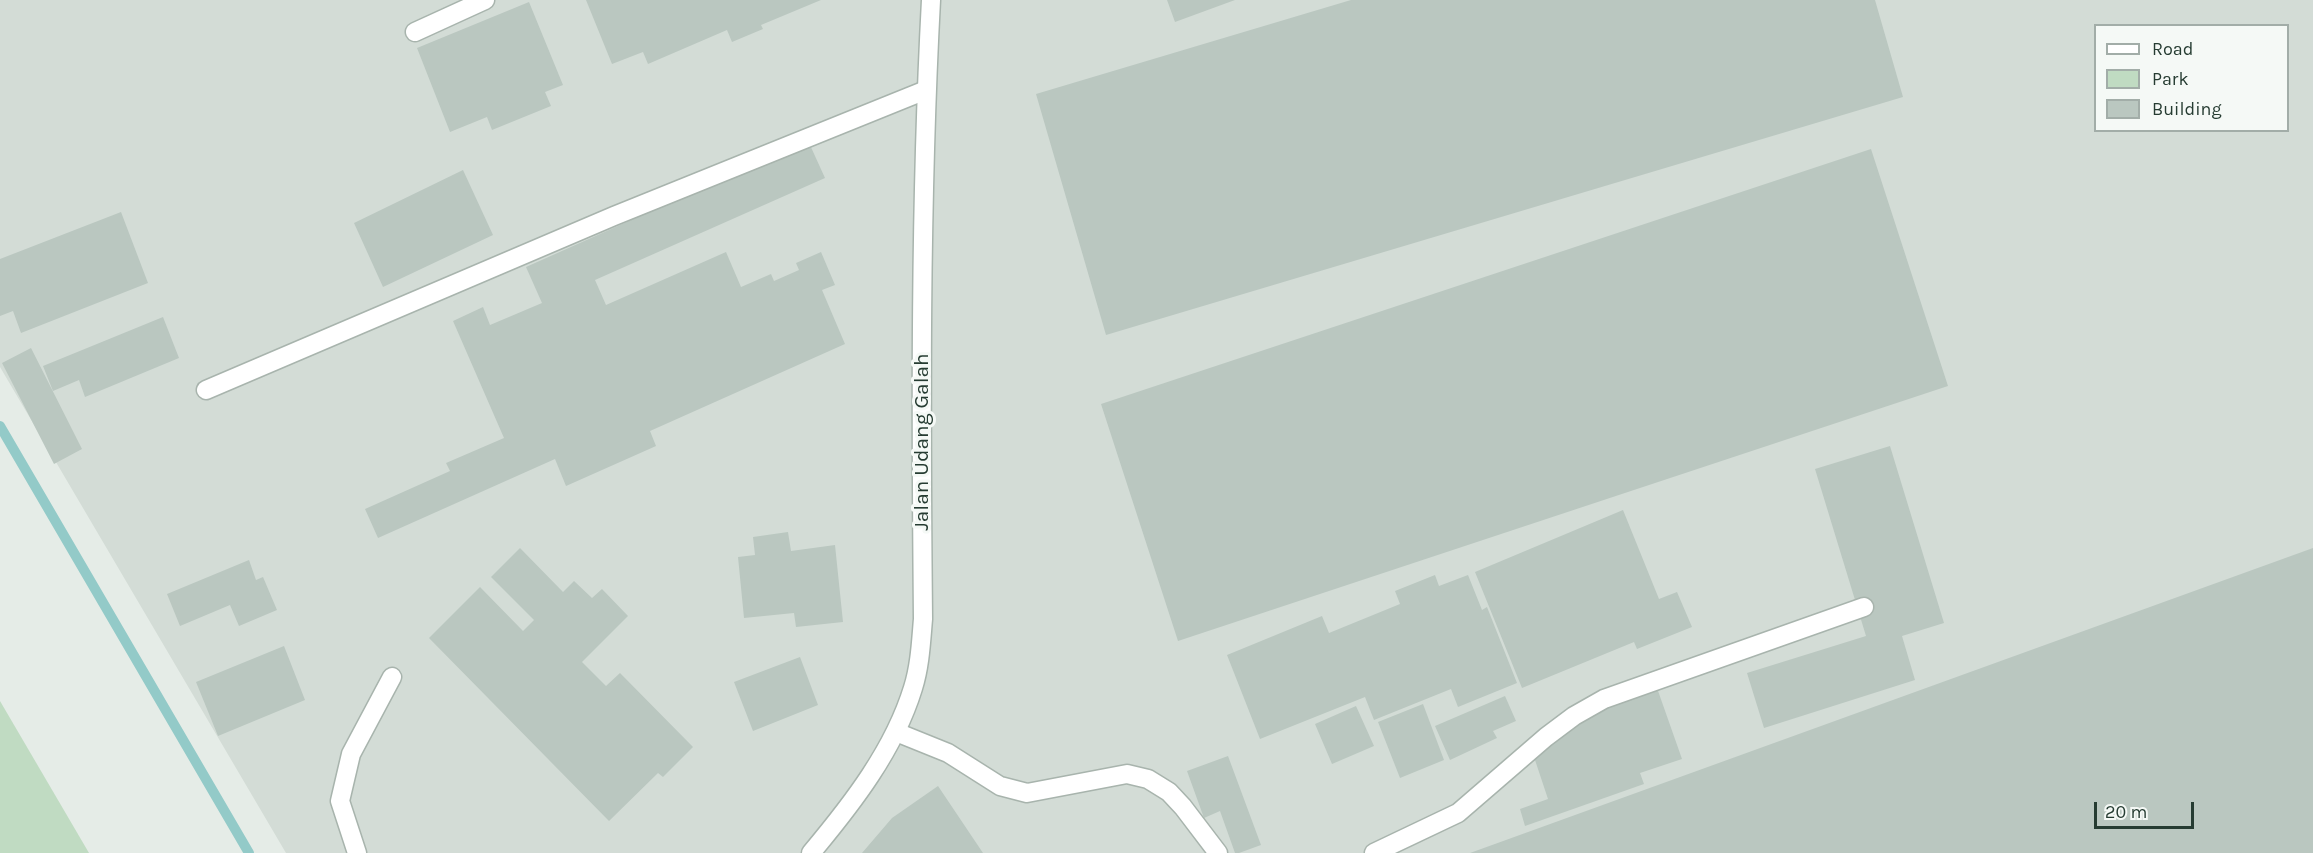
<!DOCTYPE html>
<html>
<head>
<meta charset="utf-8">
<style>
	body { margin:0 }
	#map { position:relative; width:2313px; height:853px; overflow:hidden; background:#e5ece7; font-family:Karla,sans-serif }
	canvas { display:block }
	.legend { position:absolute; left:2094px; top:24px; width:195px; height:108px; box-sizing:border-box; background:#f5f9f6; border:2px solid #a2ada8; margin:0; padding:8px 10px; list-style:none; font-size:18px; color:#263c32 }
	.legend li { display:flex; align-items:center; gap:12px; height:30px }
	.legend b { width:30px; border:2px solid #a2ada8 }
	.scale { position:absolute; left:2094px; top:802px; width:100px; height:27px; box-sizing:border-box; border:3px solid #263c32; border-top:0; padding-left:8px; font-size:18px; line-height:21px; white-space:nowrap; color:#263c32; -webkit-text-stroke:4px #f5f9f6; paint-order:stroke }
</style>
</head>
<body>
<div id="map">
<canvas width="2313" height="853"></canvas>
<ul class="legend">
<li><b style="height:8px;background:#fff"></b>Road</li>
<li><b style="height:16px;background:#c0dbc2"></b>Park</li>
<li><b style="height:16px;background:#bac7c0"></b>Building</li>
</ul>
<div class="scale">20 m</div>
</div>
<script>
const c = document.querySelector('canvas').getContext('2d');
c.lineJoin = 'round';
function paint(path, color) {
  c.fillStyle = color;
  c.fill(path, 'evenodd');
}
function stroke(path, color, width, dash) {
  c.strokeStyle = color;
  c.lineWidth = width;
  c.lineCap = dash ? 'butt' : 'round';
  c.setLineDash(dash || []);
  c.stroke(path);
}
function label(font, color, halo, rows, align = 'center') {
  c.font = font + ' Karla,sans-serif';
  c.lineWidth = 6;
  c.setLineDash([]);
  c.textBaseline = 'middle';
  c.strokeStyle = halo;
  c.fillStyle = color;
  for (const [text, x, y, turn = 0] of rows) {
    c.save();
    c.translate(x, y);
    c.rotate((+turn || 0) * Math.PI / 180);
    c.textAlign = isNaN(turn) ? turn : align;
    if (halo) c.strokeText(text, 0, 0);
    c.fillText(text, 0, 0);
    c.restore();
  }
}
const built = new Path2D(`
	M0 0H2313V853H286L0 367ZM2096 26H2288V130H2096Z`);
const green = new Path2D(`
	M0 701 89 853H0Z`);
const stream = new Path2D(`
	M0 426 249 853`);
const building = new Path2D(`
	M586 0H821L761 25 763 29 732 42 727 30 648 64 643 52 612 64Z
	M1167 0H1235L1175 22Z
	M1351 0H1875L1903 97 1106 335 1036 94Z
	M529 2 563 85 545 92 551 106 492 130 487 117 450 132 417 48Z
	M810 145 825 178 595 280 606 305 726 252 741 287 771 274 774 281 799 270 796 263 821 252 835 285 822 290 845 344 650 431 656 446 566 486 555 459 378 538 365 509 450 471 446 463 504 438 453 321 483 307 490 325 542 303 526 267 777 155 779 159Z
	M1871 149 1948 386 1178 641 1101 404Z
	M463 170 493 235 383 287 354 223Z
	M121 212 148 283 21 333 13 311 0 316V259Z
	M163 317 179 358 85 397 79 380 53 391 43 366Z
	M31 348 82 449 54 464 2 363Z
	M1890 446 1944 623 1902 636 1915 680 1764 728 1747 673 1866 636 1815 469Z
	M1623 510 1659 599 1677 592 1692 627 1637 649 1634 642 1522 688 1475 572Z
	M788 532 791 551 835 545 843 622 796 627 794 613 744 618 738 557 755 555 753 537Z
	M520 548 563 592 574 581 592 598 602 589 628 616 582 662 606 686 620 673 693 747 663 777 658 773 609 821 429 638 480 587 523 631 534 620 491 577Z
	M2313 548V853H1470Z
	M249 560 256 580 263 577 277 610 239 626 230 605 180 626 167 594Z
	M1435 575 1439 586 1468 575 1482 610 1487 607 1517 683 1458 707 1451 689 1374 720 1365 697 1260 739 1227 655 1322 616 1329 633 1400 604 1395 591Z
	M284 646 305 700 218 736 196 682Z
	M800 657 818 705 753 731 734 682Z
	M1657 688 1682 759 1640 773 1644 784 1525 826 1520 809 1548 799 1531 748 1559 722Z
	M1505 696 1516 721 1493 731 1497 738 1450 760 1435 726Z
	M1423 704 1444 760 1400 778 1378 722Z
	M1356 706 1374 746 1332 764 1315 724Z
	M1228 756 1261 845 1239 853H1235L1220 811 1204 818 1187 771Z
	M938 786 983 853H862L892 818Z`);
const service = new Path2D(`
	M415 32 485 0
	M206 390 614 216 926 90
	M896 732 948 753 1000 786 1027 793 1127 774 1148 779 1169 792 1183 807 1218 853
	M357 853 340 801 351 754 392 677
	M1374 853 1458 813 1546 737 1574 716 1604 699 1864 607`);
const minor = new Path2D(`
	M811 853C852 804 894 750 913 688 920 666 921 642 923 619 921 413 920 206 931 0`);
const streetNames = [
	["Jalan Udang Galah",922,442,-90]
];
paint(built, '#d3dcd6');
paint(green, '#c0dbc2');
stroke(stream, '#93cac8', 10);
paint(building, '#bac7c0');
stroke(service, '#a8b4ad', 21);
stroke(minor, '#a8b4ad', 21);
stroke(service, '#fff', 18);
stroke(minor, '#fff', 18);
label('21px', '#263c32', '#f5f9f6', streetNames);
</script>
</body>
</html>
